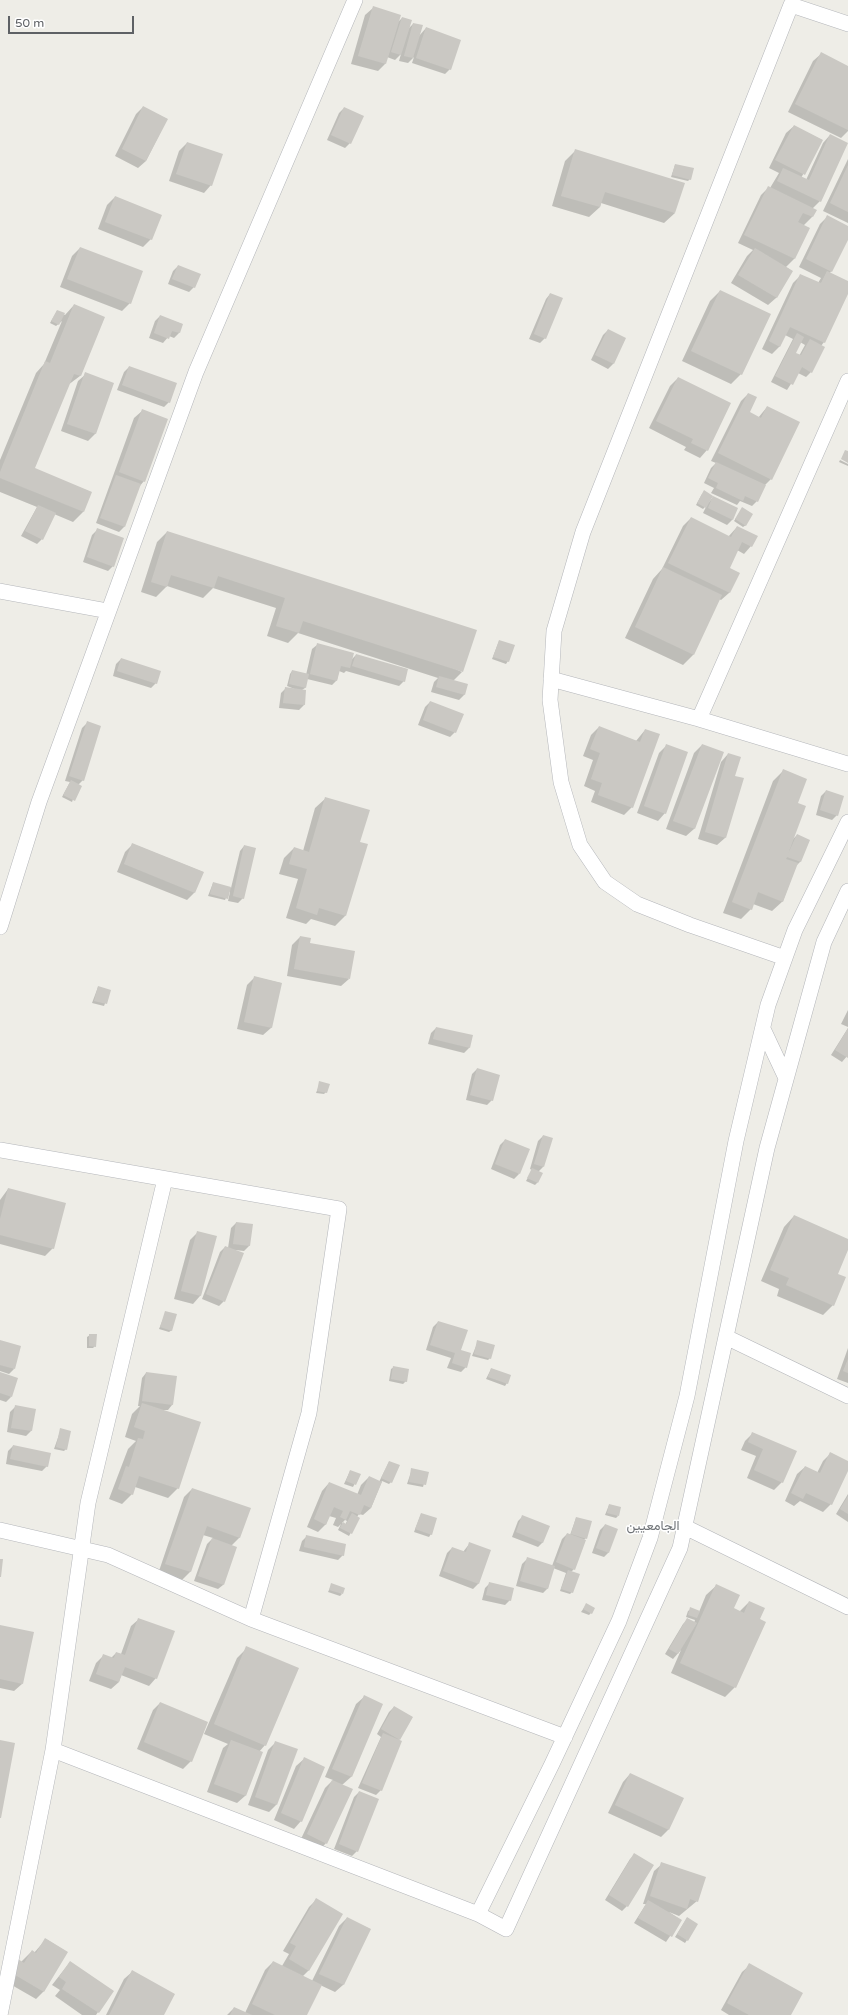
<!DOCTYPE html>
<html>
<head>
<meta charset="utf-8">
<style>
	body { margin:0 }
	#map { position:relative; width:848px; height:2015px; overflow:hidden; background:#eeede7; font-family:"Varela Round",sans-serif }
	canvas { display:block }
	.scale { position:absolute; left:8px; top:16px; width:126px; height:18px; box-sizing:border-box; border:2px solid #5e6165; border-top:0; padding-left:5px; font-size:12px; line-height:14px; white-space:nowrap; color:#5e6165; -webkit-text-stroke:3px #fff; paint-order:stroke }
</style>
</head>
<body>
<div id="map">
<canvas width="848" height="2015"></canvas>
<div class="scale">50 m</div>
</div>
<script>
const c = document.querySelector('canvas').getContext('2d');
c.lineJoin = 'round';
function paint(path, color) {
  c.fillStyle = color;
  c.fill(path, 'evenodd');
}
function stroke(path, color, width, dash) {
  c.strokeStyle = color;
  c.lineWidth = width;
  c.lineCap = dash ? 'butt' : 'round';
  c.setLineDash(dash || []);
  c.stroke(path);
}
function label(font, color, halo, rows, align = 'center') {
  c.font = font + ' "Varela Round",Vazirmatn,sans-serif';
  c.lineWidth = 3;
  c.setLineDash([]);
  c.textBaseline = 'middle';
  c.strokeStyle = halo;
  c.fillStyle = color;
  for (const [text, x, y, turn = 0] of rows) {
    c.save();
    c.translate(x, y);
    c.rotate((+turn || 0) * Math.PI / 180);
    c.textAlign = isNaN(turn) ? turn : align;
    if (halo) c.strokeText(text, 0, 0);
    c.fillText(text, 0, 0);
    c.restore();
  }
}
const shadow = new Path2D(`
	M373 8 397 23 402 18 408 29 413 24 419 36 426 28 450 69 445 74 412 63 414 57 408 63 399 61 401 54 395 60 387 57 385 64 378 71 351 64 365 15Z
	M821 54 848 67V131L841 138 788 112 813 61Z
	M143 107 167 119 146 161 138 168 115 156 136 114Z
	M344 108 350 143 345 148 327 140 339 113Z
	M794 126 822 140 801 178 806 180 823 143 830 135 820 201 812 209 815 211 812 217 803 226 809 228 794 259 786 267 792 271 776 298 768 305 731 283 747 256 753 250 738 243 761 195 768 188H770L779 173 769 168 786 133Z
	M187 143 211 185 204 193 169 181 179 151Z
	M576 150 675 213 664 223 601 203 600 207 589 217 552 206 565 161Z
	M848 159V223L823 211Z
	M675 165 690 179 688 181 671 177Z
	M115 197 151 239 143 247 98 229 107 205Z
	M827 217 848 227V238L830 273 848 282V292L824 342 821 346 811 372 806 377 798 373 787 390 771 382 793 339 785 335 780 346 772 354 762 349 793 283 801 275 818 283 821 278 799 267 820 224ZM800 342 805 345 799 356 794 353Z
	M80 248 130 303 122 311 60 287 72 256Z
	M178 266 194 287 189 292 168 284 173 271Z
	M720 291 741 374 731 384 682 361 710 301Z
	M550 294 545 338 540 343 529 339 546 299Z
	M74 305 104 318 80 376 68 385 34 469 91 492 83 512 73 522 54 514 42 539 37 544 21 536 37 507 0 492V460L36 373 44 364 62 321 56 326 50 323 57 311 65 315Z
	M160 316 182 324 179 333 174 338 169 336 163 343 149 338 155 321Z
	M608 330 625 339 613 364 608 369 591 360 603 335Z
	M129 367 169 402 164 407 117 390 124 372Z
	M86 374 96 433 88 441 61 431 78 381Z
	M678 378 707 450 700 458 684 450 686 447 649 428 670 386Z
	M748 394 749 413 758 418 767 407 771 479 765 485 757 501 752 506 740 501 737 505 711 493 714 488 704 483 711 468 716 463 711 461 741 401Z
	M142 411 144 481 139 487 124 527 119 532 96 523 134 418Z
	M840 460 848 464V466L839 462Z
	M702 494 709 502 713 497 737 509 732 520 727 525 703 513 707 505 703 509 696 505Z
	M742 509 746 525 743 527 734 521Z
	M691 518 728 537 737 527 751 546 744 554 737 550 728 568 739 573 729 593 721 600 719 599 693 655 683 665 625 638 653 579 662 569 683 526Z
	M97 530 113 566 108 571 83 562 92 535Z
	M167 532 462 672 453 681 467 685 464 695 459 700 431 692 434 682 438 678 298 633 288 643 267 636 276 608 213 588 203 598 167 586 156 597 141 592 157 542Z
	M499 641 508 661 506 664 492 659Z
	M317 645 351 660 356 655 404 681 399 686 346 671 344 673 339 671 337 680 332 685 307 679 305 688 302 690 305 691 304 705 299 710 279 708 281 693 286 688 297 690 287 686 290 674 292 671 306 675 312 649Z
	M121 659 156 683 151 688 113 676 116 664Z
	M430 702 455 732 450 737 418 725 425 707Z
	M87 723 83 780 78 785 72 802 62 797 70 782 65 781 82 728Z
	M599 727 636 741 645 730 632 807 624 815 591 802 595 791 584 786 593 760 583 756 591 735Z
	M667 745 665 813 658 821 637 813 659 753Z
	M702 745 722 753 694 829 686 836 666 829 694 753Z
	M728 754 734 776 725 838 717 845 698 839 721 762Z
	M783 771 796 803 792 840 797 835 809 841 800 862 796 866 783 901 772 911 753 904 751 909 741 919 723 913 773 781Z
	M826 791 837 815 832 820 816 815 821 796Z
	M326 798 359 842 345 916 335 926 311 919 306 924 286 918 298 879 279 874 284 858 294 848 303 851 315 808Z
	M133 844 203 872 194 893 187 900 117 872 125 852Z
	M244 846 243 898 238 903 228 901 230 892 229 891 225 900 208 896 213 883 231 888 240 851Z
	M300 937 309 943 349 979 341 986 287 976 292 945Z
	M255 977 281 983 271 1028 263 1035 237 1029 247 985Z
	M98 987 110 991 104 1006 92 1003Z
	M848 1010V1027L841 1024Z
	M436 1028 472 1036 469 1048 464 1053 428 1044 431 1033Z
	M848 1028V1055L842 1062 831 1055Z
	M477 1069 492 1100 487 1105 466 1100 472 1074Z
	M320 1083 326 1092 324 1094 316 1093Z
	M543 1136V1167L538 1172 537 1183 535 1185 526 1181 532 1170 530 1169 538 1141Z
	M505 1140 519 1174 514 1179 491 1169 500 1145Z
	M8 1189 53 1248 45 1256 0 1244V1200Z
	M794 1216 848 1240V1247L837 1274 833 1305 823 1315 777 1296 779 1289 761 1281 784 1227Z
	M236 1223 252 1225 249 1246 244 1251 235 1250 224 1301 219 1306 202 1299 220 1252 225 1247 228 1248 231 1228Z
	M198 1232 216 1237 200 1296 193 1304 174 1299 190 1240Z
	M166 1312 172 1330 169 1332 159 1329Z
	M438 1322 460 1351 466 1367 461 1372 447 1368 451 1358 426 1350 433 1327Z
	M90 1335 95 1346 93 1348H87V1337Z
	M0 1341 14 1369 9 1374 0 1371Z
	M478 1341 490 1358 488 1360 472 1356Z
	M848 1348V1383L837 1379Z
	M394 1367 406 1381 403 1384 389 1381 391 1369Z
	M491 1369 507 1383 505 1386 486 1379Z
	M0 1373 11 1397 6 1402 0 1400Z
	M146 1373 176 1377 172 1405 168 1410H162L178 1488 168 1498 135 1487 132 1494 122 1504 109 1499 128 1449 136 1441 125 1437 132 1414 140 1406H138L142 1378Z
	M15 1407 35 1410 31 1431 26 1436 7 1432 10 1412Z
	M61 1429 66 1449 64 1451 54 1449Z
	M753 1433 795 1452 782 1482 774 1490 747 1478 756 1456 741 1450 745 1441Z
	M13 1446 47 1466 42 1471 6 1464 8 1451Z
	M831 1453 848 1462V1469L831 1504 823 1512 800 1501 794 1506 785 1501 797 1474 805 1467 817 1473 823 1461Z
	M389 1462 391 1482 389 1484 382 1481 371 1508 363 1515 359 1514 357 1517 359 1518 349 1536 338 1530 341 1524 338 1527 333 1525 336 1518 329 1516 326 1524 318 1532 307 1527 322 1491 329 1483 357 1495 361 1485 369 1477 379 1482ZM345 1520 347 1521 345 1525 342 1523Z
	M412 1469 427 1473 423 1487 407 1484Z
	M350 1471 359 1475 353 1487 344 1484Z
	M192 1489 240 1537 231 1546 223 1585 218 1589 194 1581 207 1544 213 1538 203 1535 190 1572 182 1580 159 1571 184 1497Z
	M848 1494V1522L836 1514Z
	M609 1505 618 1516 616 1518 605 1515Z
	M421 1514 431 1534 429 1537 414 1532Z
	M523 1516 543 1542 538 1547 512 1537 518 1521Z
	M576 1518 586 1538 584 1540 574 1569 571 1572 572 1592 570 1594 560 1591 566 1573 553 1568 548 1588 543 1593 516 1586 522 1564 527 1559 552 1566 562 1539 567 1534 570 1535Z
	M605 1525 609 1552 604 1557 592 1553 600 1530Z
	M307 1536 343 1555 338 1560 299 1551 302 1541Z
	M470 1543 490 1551 478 1584 473 1589 439 1576 447 1553 452 1548 463 1552Z
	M490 1583 510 1600 505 1605 482 1600 485 1588Z
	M332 1584 342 1594 340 1596 328 1592Z
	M717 1585 733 1609 739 1612 749 1602 735 1687 725 1697 671 1673 681 1650 673 1659 665 1654 683 1624 688 1619 694 1623 695 1620 686 1617 688 1611 691 1609 699 1612 706 1595Z
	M586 1605 591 1613 589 1615 581 1612Z
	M139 1619 156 1678 149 1686 121 1675 119 1682 111 1689 89 1681 96 1663 103 1656 111 1658 116 1653 121 1654 131 1626Z
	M0 1626 22 1684 14 1691 0 1688Z
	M247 1648 265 1745 259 1752H261L245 1796 237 1803 207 1792 223 1748 228 1744 204 1734 237 1658Z
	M364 1697 381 1704 351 1777 342 1785 326 1843 319 1851 300 1841 325 1788 333 1780 325 1777 356 1704Z
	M160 1703 191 1761 183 1769 137 1749 153 1710Z
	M394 1707 412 1717 398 1741 381 1790 376 1795 358 1788 381 1737 377 1734 389 1712Z
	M276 1742V1805L269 1812 248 1805 268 1750Z
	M304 1759 301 1821 294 1829 274 1820 296 1766Z
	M630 1774 683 1799 668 1830 661 1837 608 1813 623 1782Z
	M359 1792 357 1851 352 1856 334 1849 354 1797Z
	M635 1854 627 1906 622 1911 605 1900 630 1859Z
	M662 1864 697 1901 679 1916 669 1912 681 1920 666 1942 634 1923 646 1904H643L654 1871Z
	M317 1899 309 1970 302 1977 312 1981 339 1926 347 1918 370 1929 343 1985 335 1992 320 1985 306 2015H227L234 2008 245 2013 265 1970 273 1962 282 1966 289 1954 283 1951 309 1907Z
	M687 1918 697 1925 685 1943 675 1937Z
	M46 1939 67 1952 43 1992 36 1999 3 1980 32 1951 34 1953Z
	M70 1962 112 1991 96 2015H82L55 1996 60 1990 52 1985Z
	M750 1965 790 2015H729L721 2010 742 1972Z
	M132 1972 162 2015H106L124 1979Z`);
const building = new Path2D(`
	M373 6 401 15 386 64 358 56Z
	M402 17 412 20 401 55 391 52Z
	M413 23 423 25 413 58 404 56Z
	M426 27 461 40 451 70 416 58Z
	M821 52 848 66V130L795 104Z
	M143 106 168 119 146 161 122 149Z
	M344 107 364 116 351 144 331 135Z
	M794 125 823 140 805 175 775 160Z
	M830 134 848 143 821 202 777 181 783 168 809 180Z
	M187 142 223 154 212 186 176 174Z
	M575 149 685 183 675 213 605 192 600 207 561 196Z
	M675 164 694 168 691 180 672 175Z
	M848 165V212L830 203Z
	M768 186 817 210 813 217 803 213 798 222 810 228 795 259 744 235Z
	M115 196 162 215 152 240 105 222Z
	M827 215 848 226V240L832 272 806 259Z
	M80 247 143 271 131 304 67 279Z
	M755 248 793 271 777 298 738 275Z
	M178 265 201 274 195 288 172 279Z
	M827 271 848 281V294L825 343 790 327 780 347 769 341 800 274 821 283Z
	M720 290 771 314 742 375 691 351Z
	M550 293 563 298 546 339 534 334Z
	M74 304 105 317 81 376 74 374 35 468 92 492 84 512 0 478V472L45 361 50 363Z
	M57 310 65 313 59 325 51 321Z
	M160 315 183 324 180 333 172 331 169 339 154 333Z
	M608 329 626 338 614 364 595 355Z
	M797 333 804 337 796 353 801 355 810 339 825 347 812 373 802 367 793 385 775 376Z
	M129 366 177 383 170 403 122 385Z
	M85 372 114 383 96 434 67 424Z
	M678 377 731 403 708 451 691 443 693 439 656 421Z
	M748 393 757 397 750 412 761 418 767 406 800 422 772 480 718 453Z
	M142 409 168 419 145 482 119 472Z
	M845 450 848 451V463L841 459Z
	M716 462 766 485 758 502 745 496 743 501 716 488 718 483 708 478Z
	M116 475 141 484 125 527 100 518Z
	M704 490 713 496 706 508 697 503Z
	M713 496 738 508 733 520 708 508Z
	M38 505 56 513 43 540 25 531Z
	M742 507 753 514 746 526 735 519Z
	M691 517 731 537 737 526 758 536 752 547 742 542 730 568 740 573 730 593 668 563Z
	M97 528 124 538 114 567 87 557Z
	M167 531 477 630 463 672 303 621 299 633 276 626 285 598 218 576 214 588 171 575 167 587 151 582Z
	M663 567 722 595 694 655 635 627Z
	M499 640 515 645 509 662 493 657Z
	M317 643 354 653 350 668 341 666 337 681 310 674Z
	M356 654 408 669 405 682 352 666Z
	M121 658 161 671 157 684 117 671Z
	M292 670 309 674 306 688 289 684Z
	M439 676 468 684 465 695 436 687Z
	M285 687 306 690 305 705 283 703Z
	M430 701 464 714 456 733 423 720Z
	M87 721 101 726 84 781 69 776Z
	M599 726 640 742 645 729 660 734 633 808 598 795 602 783 591 779 600 753 590 749Z
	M666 744 688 752 666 814 644 806Z
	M702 744 724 752 695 829 673 821Z
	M728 753 741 757 735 776 744 778 726 838 705 832Z
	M783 769 807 779 798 803 806 806 788 854 797 834 810 840 801 862 787 857 786 859 798 863 783 902 758 892 752 910 732 902Z
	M71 780 82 786 75 801 63 795Z
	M826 790 844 796 838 816 820 810Z
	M325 797 370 810 360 842 368 844 346 916 319 908 317 915 296 908 307 869 289 864 294 847 309 852Z
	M132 843 204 872 195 893 124 864Z
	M244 845 256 848 244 899 233 896Z
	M213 882 231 887 228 899 210 894Z
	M300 936 311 938 310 943 355 951 350 979 294 969Z
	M254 976 282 983 272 1028 244 1022Z
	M98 986 111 990 107 1004 94 1001Z
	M436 1027 473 1035 470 1048 433 1039Z
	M848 1028V1058L835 1050Z
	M477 1068 500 1075 493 1101 470 1095Z
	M319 1081 330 1084 327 1093 317 1091Z
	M543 1135 553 1138 544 1167 534 1164Z
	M505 1139 530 1149 520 1174 495 1164Z
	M532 1168 543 1173 538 1183 527 1178Z
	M8 1188 66 1203 54 1249 0 1235V1219Z
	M794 1215 848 1239V1250L838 1274 846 1277 834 1306 786 1285 789 1278 770 1270Z
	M236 1222 253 1224 250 1246 233 1244Z
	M197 1231 217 1236 201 1296 181 1291Z
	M225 1246 244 1253 225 1302 206 1294Z
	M165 1311 177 1314 172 1331 160 1327Z
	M438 1321 468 1330 461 1350 471 1353 467 1368 452 1363 455 1353 430 1345Z
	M89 1334H97L96 1347 89 1346Z
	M0 1340 21 1346 15 1369 0 1365Z
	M477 1340 495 1345 491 1359 474 1354Z
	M848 1359V1373L843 1371Z
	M393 1366 409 1369 407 1382 391 1379Z
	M491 1368 511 1375 508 1384 488 1377Z
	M0 1372 18 1378 12 1397 0 1393Z
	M146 1372 177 1376 173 1405 142 1401Z
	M142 1403 201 1422 179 1489 139 1476 133 1495 118 1489 126 1466 129 1467 138 1438 143 1439 145 1431 134 1427Z
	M15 1405 36 1409 32 1431 11 1428Z
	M60 1428 71 1431 67 1450 56 1447Z
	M752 1432 797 1451 783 1483 754 1470 763 1449 748 1442Z
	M13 1445 51 1453 48 1467 10 1459Z
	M830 1452 848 1461V1471L832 1505 806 1493 803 1499 791 1493 805 1466 820 1473Z
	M389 1461 400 1465 392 1483 381 1478Z
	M411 1468 429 1472 426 1485 409 1482Z
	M350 1470 361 1474 356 1485 346 1481Z
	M369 1476 382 1482 371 1508 364 1505 360 1515 350 1511 346 1520 340 1517 343 1511 334 1507 326 1525 314 1519 329 1482 361 1495Z
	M192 1488 251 1508 240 1538 207 1526 191 1572 165 1564Z
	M848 1496V1514L840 1509Z
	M609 1504 621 1507 619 1516 607 1513Z
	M352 1513 360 1518 352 1534 340 1528 343 1522 346 1524Z
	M421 1513 437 1518 432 1535 415 1529Z
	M522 1515 550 1526 543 1543 516 1532Z
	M576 1517 592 1521 587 1539 571 1534Z
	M605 1524 618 1529 609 1553 596 1548Z
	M567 1533 586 1540 575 1570 556 1562Z
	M306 1535 346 1544 344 1556 304 1547Z
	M212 1538 237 1547 224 1585 198 1576Z
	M469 1542 491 1550 479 1584 443 1571 452 1547 466 1552Z
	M527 1557 555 1566 548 1589 520 1581Z
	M0 1559H3L1 1577H0Z
	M568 1570 580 1574 573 1593 561 1589Z
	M489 1582 514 1588 511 1601 486 1595Z
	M331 1583 345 1588 343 1594 329 1590Z
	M716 1584 740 1595 734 1608 744 1613 749 1601 765 1608 760 1619 766 1622 736 1688 680 1663Z
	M586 1603 595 1608 592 1614 583 1609Z
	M690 1607 700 1611 697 1618 688 1615Z
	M138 1618 175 1631 157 1679 125 1667 119 1682 96 1674 103 1654 114 1658 116 1652 125 1655Z
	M687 1618 697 1623 678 1654 669 1649Z
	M0 1625 34 1632 23 1684 0 1679Z
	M246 1646 299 1668 266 1746 214 1724Z
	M364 1695 383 1704 352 1777 332 1769Z
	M160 1702 208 1722 192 1762 144 1742Z
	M394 1706 413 1717 400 1740 381 1729Z
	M383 1733 402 1741 382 1791 362 1783Z
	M0 1740 15 1743 1 1818H0Z
	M231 1740 263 1752 246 1796 214 1784Z
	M275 1741 298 1749 277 1805 255 1797Z
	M304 1757 325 1767 302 1822 281 1813Z
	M630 1773 684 1798 669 1830 615 1805Z
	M332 1780 353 1789 327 1844 307 1834Z
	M359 1791 379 1799 358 1852 339 1844Z
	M634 1853 654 1865 628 1907 609 1895Z
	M661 1862 706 1877 698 1902 690 1899 687 1909 650 1896Z
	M316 1898 343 1914 309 1971 289 1959 296 1946 290 1943Z
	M648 1900 682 1920 672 1937 638 1918Z
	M347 1917 371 1929 344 1985 319 1974Z
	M687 1917 698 1924 688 1941 677 1934Z
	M45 1938 68 1952 44 1992 10 1972 18 1959 24 1963 32 1950 36 1953Z
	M70 1961 114 1991 99 2013 62 1989 66 1982 59 1977Z
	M273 1961 322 1985 307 2015H275L252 2004Z
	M749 1963 803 1993 791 2015H749L727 2003Z
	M132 1970 175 1994 164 2015H109Z
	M234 2007 252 2015H230Z`);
const minor = new Path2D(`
	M0 591 108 611
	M551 679 699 719 848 764
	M699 719 848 381
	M0 927 39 802 196 372 355 0
	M785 958 690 925 637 904 605 882 580 845 561 782 550 700 554 631 583 532 791 5 848 24
	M763 1029 786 1078
	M0 1150 339 1209 309 1413 251 1619
	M726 1337 848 1396
	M685 1527 848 1607
	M0 1530 108 1555 251 1619 565 1737
	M53 1750 478 1914 506 1929 680 1548 767 1148 824 942 848 891
	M478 1914 552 1764 619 1621 650 1538 687 1396 736 1141 768 1005 795 930 848 822
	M0 2015 53 1750 88 1503 165 1179`);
const neighbourhoodNames = [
	["الجامعيين",653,1527]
];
paint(shadow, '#0003');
paint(building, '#cac8c3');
stroke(minor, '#b4b6ba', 16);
stroke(minor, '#fff', 15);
label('13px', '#6f7377', '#fff', neighbourhoodNames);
</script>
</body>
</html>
